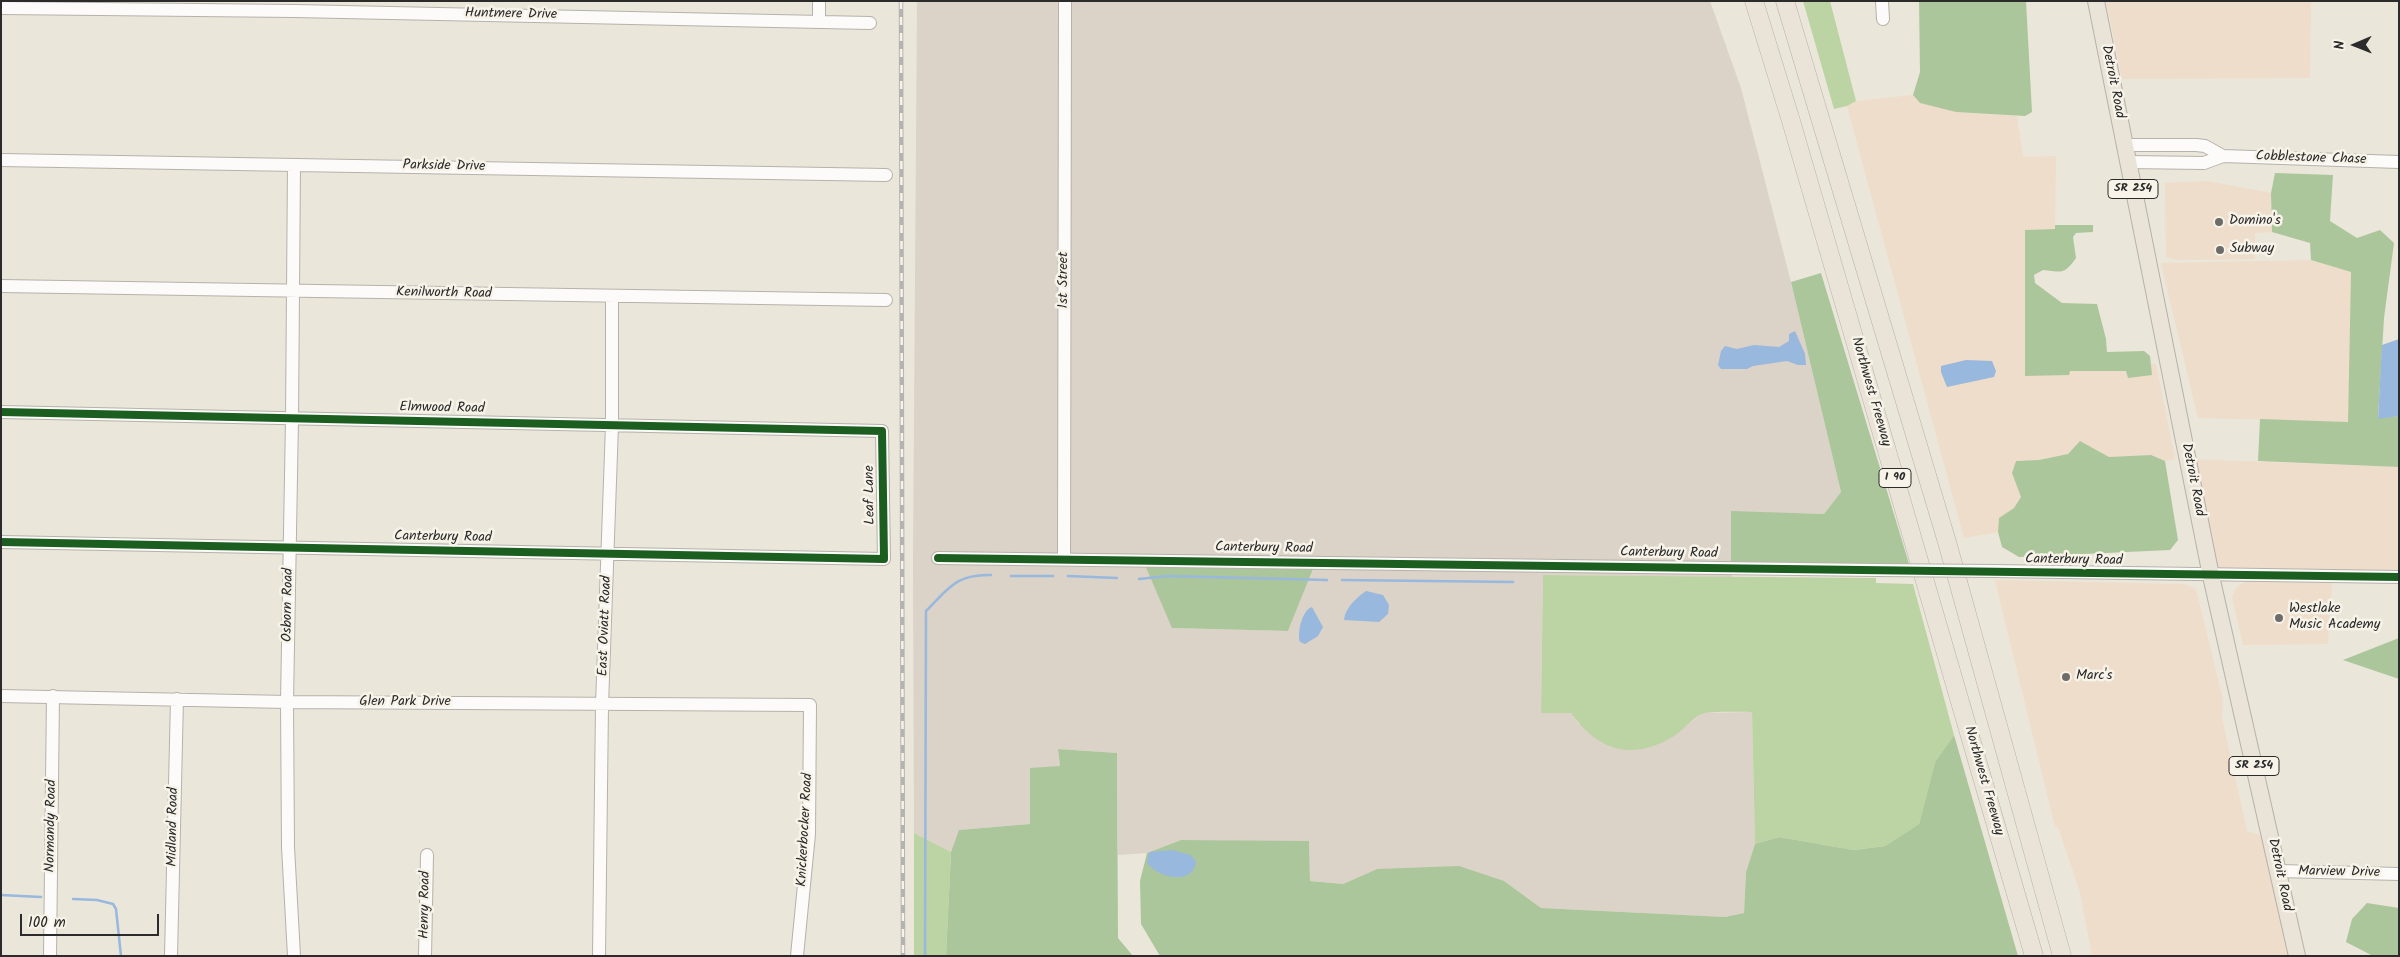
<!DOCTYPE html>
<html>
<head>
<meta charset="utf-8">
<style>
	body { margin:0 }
	#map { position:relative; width:2400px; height:957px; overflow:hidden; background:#ebe6da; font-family:Kalam,sans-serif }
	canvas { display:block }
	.frame { position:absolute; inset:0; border:2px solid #2b2b2b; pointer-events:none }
	.north { position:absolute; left:2330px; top:20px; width:50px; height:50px; -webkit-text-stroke:4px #f7f3e8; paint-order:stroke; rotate:269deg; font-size:14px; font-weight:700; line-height:20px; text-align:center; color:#2b2b2b }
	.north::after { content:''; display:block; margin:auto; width:18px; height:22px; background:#2b2b2b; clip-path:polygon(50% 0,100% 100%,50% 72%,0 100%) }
	.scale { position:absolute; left:20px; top:914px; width:139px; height:22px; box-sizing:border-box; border:2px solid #2b2b2b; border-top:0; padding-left:6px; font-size:15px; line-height:18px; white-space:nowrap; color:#2b2b2b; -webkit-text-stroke:4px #f7f3e8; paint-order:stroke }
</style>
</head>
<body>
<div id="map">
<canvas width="2400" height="957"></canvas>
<div class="frame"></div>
<div class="north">N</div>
<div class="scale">100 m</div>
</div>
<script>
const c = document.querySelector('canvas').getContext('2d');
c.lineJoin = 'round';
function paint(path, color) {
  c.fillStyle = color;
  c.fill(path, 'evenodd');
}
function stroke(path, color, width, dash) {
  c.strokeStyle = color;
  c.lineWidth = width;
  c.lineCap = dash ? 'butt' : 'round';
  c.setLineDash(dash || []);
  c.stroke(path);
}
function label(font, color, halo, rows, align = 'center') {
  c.font = font + ' Kalam,sans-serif';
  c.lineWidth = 5;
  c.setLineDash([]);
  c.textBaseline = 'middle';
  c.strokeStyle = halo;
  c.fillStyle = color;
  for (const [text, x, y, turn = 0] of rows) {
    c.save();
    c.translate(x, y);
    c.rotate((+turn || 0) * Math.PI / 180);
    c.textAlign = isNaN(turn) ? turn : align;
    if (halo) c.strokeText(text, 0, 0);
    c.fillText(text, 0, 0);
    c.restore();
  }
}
const built = new Path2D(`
	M2106 1H2311L2310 78 2122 79Z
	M1913 95 1920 103 1956 112 2017 116 2023 157 2056 156 2055 229 2026 230 2025 360 2156 364 2175 459 2165 461 2151 455 2109 457 2080 441 2068 454 2039 460 2016 461 2012 473 2021 497 2014 508 2000 518 1998 532 1964 538 1847 106 1856 101Z
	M2207 181 2271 193 2272 232 2255 233V259L2177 260 2166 257 2165 183Z
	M2311 260 2351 272 2348 422 2198 418 2161 263Z
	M2187 459 2399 467V577L2211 576Z
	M1995 580 2184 584 2196 589 2223 700 2222 718 2247 831 2262 836 2291 956H2092L2080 892 2058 827H2055Z
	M2246 581 2332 582 2328 644 2243 645 2232 597 2236 588Z`);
const industrial = new Path2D(`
	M917 1H1710L1741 88 1791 282 1841 492 1824 514 1731 512 1732 577 1543 575 1541 712 1571 713 1579 724 1676 734 1702 713 1752 712 1755 844 1746 872 1744 913 1725 917 1541 908 1504 881 1377 869 1343 884 1310 881 1309 842 1181 840 1147 853 1118 855 1117 753 1058 749 1060 766 1030 824 960 830 951 852 914 833 913 561ZM1314 568 1288 631 1172 628Z`);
const green = new Path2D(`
	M1803 1H1830L1856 101 1847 106 1834 109Z
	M1543 575 1876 578V583L1913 584 1954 735 1935 762 1919 824 1885 846 1852 850 1779 837 1755 844 1752 712C1742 712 1709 711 1702 714 1692 718 1684 730 1674 736 1633 761 1599 752 1571 713H1541Z
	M914 833 951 852 946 956H914Z`);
const forest = new Path2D(`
	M1919 1H2026L2032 112 2025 116 1956 112 1920 103 1913 95 1920 72Z
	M2275 173 2333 175 2330 221 2357 238 2380 230 2394 243 2384 318 2378 418 2399 416V467L2258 461 2260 419 2348 422 2351 272 2311 260 2310 243 2272 232 2271 193Z
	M2055 225H2093V232L2076 233 2073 237 2076 258C2064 275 2062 272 2043 270L2034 275 2035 283 2062 303 2097 304 2106 339 2107 352 2144 351 2150 356 2152 375 2128 378 2126 371H2070L2069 375 2025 376V230L2055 229Z
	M1821 273 1910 567 1731 566V511L1824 514 1841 492 1791 282Z
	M2080 441 2109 457 2151 455 2165 461 2178 540 2170 550 2019 557 2002 547 1998 532 1999 518 2014 508 2021 497 2012 473 2016 461 2039 460 2068 454Z
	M1145 565 1314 567 1288 631 1172 628Z
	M2399 638V679L2343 660Z
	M1954 735 2018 956H1160L1141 924 1140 881 1147 853 1181 840 1309 841 1310 881 1343 884 1377 869 1459 866 1504 881 1541 908 1725 917 1744 913 1746 872 1755 844 1779 837 1853 850 1885 846 1919 824 1935 762Z
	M1058 749 1117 753 1118 938 1133 956H946L951 852 959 830 1030 824V768L1060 766Z
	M2367 903 2399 908V956H2373L2346 942 2352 919Z`);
const water = new Path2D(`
	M1795 331 1805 354 1806 365H1798L1787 361 1753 366 1747 369H1721L1718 365 1721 351 1725 346 1737 349 1754 345 1779 347 1789 341V334Z
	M2399 339V416L2378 419 2382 345Z
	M1966 360 1992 361 1996 371 1994 377 1947 387 1941 372V366Z
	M1366 591 1383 595 1389 605 1388 614 1379 622 1344 620C1345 608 1357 597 1366 591Z
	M1312 607 1323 627 1318 636 1305 644 1300 642C1297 633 1302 610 1312 607Z
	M1172 850 1191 855 1196 862C1193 886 1158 878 1147 863L1149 852Z`);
const stream = new Path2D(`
	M1011 576H1053
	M1068 576 1117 578
	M1139 579 1167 576 1327 580
	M1342 580 1513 582
	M1 895 41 897
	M73 899 97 900 113 904 116 909 121 956
	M925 956 926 611C949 588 956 574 991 575`);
const minor = new Path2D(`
	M819 1V21
	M1882 1 1883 19
	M1 8 295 11 870 23
	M2124 145H2196L2205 146 2223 156
	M1 160 886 175
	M2128 162 2204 163 2223 156 2399 162
	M294 165 292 419 287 702 288 847 294 956
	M1 286 886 300
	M1 412 882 431 884 559 1 542
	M938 558 1876 570
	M1064 559 1065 1
	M1994 571 2399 577
	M1 696 287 702 810 705 809 834 797 956
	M2279 871 2399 874
	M50 956 53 696
	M171 956 177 699
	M425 956 427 855
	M599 956 602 705 612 425V296`);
const major = new Path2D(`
	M2096 1 2211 576 2297 956`);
const highway = new Path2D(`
	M1754 1 1791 121 2034 956
	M1785 1 1947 542 2062 956`);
const rail = new Path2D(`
	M901 1 903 956`);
const minorBridge = new Path2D(`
	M1876 570 1994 571`);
const cycleway = new Path2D(`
	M1 412 882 431 884 559 1 542
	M938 558 2399 577`);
const markers = [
	[2219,222,5,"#6e6c68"],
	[2220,250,5,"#6e6c68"],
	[2279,618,5,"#6e6c68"],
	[2066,677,5,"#6e6c68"]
];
const shields = [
	[2133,189,50],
	[1895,478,32],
	[2254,766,50]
];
const shieldNames = [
	["SR 254",2133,189],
	["I 90",1895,478],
	["SR 254",2254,766]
];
const streetNames = [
	["Huntmere Drive",511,15,1],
	["Detroit Road",2112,82,79],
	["Cobblestone Chase",2311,159,2],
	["Parkside Drive",444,167,1],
	["1st Street",1065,280,-90],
	["Kenilworth Road",444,294,1],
	["Northwest Freeway",1870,392,74],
	["Elmwood Road",442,409,1],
	["Detroit Road",2192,480,79],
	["Leaf Lane",871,495,-91],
	["Canterbury Road",443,538,1],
	["Canterbury Road",1264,549,1],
	["Canterbury Road",1669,554,1],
	["Canterbury Road",2074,561,1],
	["Osborn Road",289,605,-89],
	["East Oviatt Road",606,626,-88],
	["Glen Park Drive",405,703],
	["Northwest Freeway",1983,781,74],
	["Normandy Road",52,826,-89],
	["Midland Road",174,827,-89],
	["Knickerbocker Road",806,830,-87],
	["Marview Drive",2339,873,1],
	["Detroit Road",2279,875,78],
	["Henry Road",426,905,-89]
];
const poiNames = [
	["Domino's",2229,222],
	["Subway",2230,250],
	["Westlake",2289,610],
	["Music Academy",2289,626],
	["Marc's",2076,677]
];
paint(built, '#eeddca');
paint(industrial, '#dbd2c8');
paint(green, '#bcd4a3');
paint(forest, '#acc69b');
paint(water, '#98b8dd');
stroke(stream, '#98b8dd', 2.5);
stroke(minor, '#b5b2ab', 14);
stroke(major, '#b5b2ab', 18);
stroke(highway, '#b5b2ab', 19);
stroke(minor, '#fcfbf9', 12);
stroke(major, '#eae3d7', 16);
stroke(highway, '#eae3d7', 18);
stroke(rail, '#b4b3b1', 4.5);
stroke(rail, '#f7f3e8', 2.5, [8]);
stroke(minorBridge, '#b5b2ab', 14, []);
stroke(minorBridge, '#fcfbf9', 12);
stroke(cycleway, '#1b5e20', 8);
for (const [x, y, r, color] of markers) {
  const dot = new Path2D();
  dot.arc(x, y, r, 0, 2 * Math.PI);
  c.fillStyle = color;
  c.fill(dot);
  stroke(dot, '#f7f3e8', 2);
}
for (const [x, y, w] of shields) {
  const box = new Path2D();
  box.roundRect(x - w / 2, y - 9.5, w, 19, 4);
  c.fillStyle = '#f7f3e8';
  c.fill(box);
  stroke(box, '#2b2b2b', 1);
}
label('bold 12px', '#2b2b2b', null, shieldNames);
label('14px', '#2b2b2b', '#f7f3e8', streetNames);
label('14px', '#2b2b2b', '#f7f3e8', poiNames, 'left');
</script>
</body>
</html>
